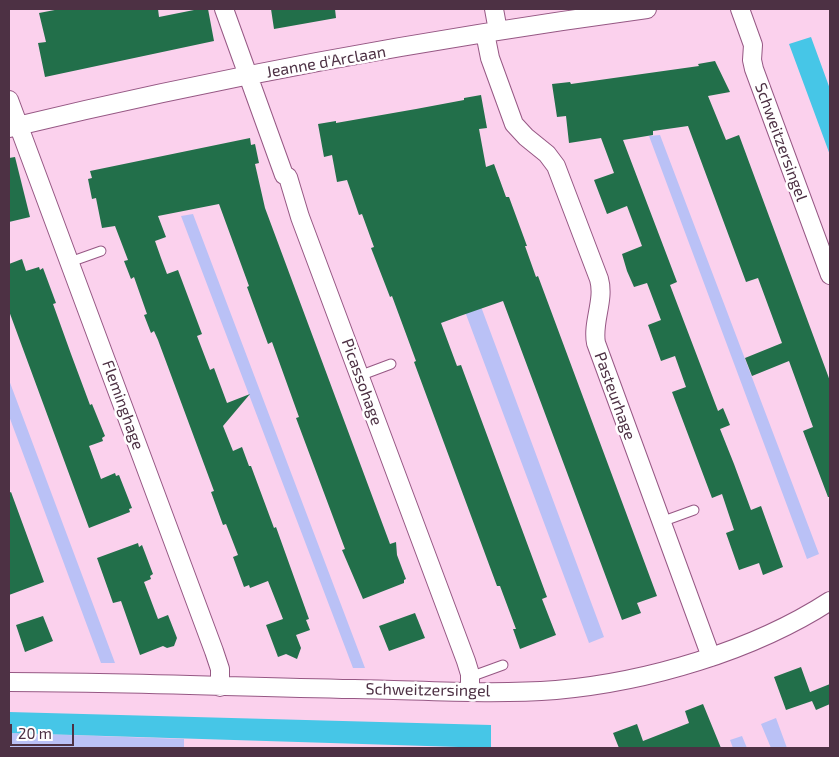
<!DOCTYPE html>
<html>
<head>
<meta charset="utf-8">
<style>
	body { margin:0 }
	#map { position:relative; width:839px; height:757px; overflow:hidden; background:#fbd1ed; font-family:"Exo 2",sans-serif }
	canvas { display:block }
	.frame { position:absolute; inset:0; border:10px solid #4d3144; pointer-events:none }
	.scale { position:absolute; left:10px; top:724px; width:64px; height:22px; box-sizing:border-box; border:2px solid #4d3144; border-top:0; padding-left:6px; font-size:15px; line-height:18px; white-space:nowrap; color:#4d3144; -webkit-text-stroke:4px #fff; paint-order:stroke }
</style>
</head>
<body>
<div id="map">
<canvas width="839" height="757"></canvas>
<div class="frame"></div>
<div class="scale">20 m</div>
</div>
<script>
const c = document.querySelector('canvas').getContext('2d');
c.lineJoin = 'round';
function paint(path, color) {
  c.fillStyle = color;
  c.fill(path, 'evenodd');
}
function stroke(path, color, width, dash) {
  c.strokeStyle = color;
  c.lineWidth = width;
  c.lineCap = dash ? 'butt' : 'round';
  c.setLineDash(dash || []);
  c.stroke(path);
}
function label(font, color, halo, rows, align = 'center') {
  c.font = font + ' "Exo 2",sans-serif';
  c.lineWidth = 5;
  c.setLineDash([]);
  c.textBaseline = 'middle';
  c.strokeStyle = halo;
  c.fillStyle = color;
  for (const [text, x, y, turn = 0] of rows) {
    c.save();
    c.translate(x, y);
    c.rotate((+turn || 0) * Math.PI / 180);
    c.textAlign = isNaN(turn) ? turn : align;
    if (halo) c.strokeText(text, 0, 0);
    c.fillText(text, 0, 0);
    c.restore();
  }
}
const green = new Path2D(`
	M660 135 819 554 807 559 649 136Z
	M432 175 604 637 589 643 415 178Z
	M193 214 365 668H353L181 216Z
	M9 380 115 663H101L9 416Z
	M776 718 787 748H771L761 724Z
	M9 733 184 739V748H9Z
	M742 736 747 748H733L730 740Z`);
const water = new Path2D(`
	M811 37 830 89V155L789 44Z
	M9 712 491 725V748L9 733Z`);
const building = new Path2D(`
	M60 9H158L159 17 199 9H208L214 41 45 77 38 43 46 42 39 13Z
	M271 9H335L336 18 274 29Z
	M715 61 730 92 708 96 726 140 739 135 830 381V497H828L803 431 813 427 789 361 752 376 745 358 782 343 758 278 746 282 688 126 653 131V135L623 140 677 282 670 285 718 411 723 408 730 425 720 429 734 464 751 510 761 506 783 567 763 575 759 563 739 570 726 533 734 530 722 494 712 498 672 392 686 387 675 356 661 361 648 325 661 320 647 283 634 287 627 271 622 254 642 246 627 206 607 214 594 180 614 173 601 138 569 143 566 116 557 117 552 84 570 82 571 84 699 66 698 64Z
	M481 95 487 128 479 129 486 167 494 164 506 197H509L527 246H525L536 277 538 276 657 596 637 603 641 613 622 620 503 301 460 316 441 323 457 366 461 365 547 597 542 599 556 635 520 649 513 629H516L500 586H497L444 443 414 362 416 361 392 296 390 297 371 248 374 247 362 214 359 215 347 180 337 182 332 155 324 157 318 124 336 121V123L416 109 464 100V98Z
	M250 138 251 145 255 144 259 163 255 164 265 208 390 544 396 542 397 555 406 579 404 580V583L363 599 342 550 345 549 296 418 299 417 272 342 268 344 247 287 249 286 219 204 158 216 166 237 155 241 161 258 167 274 178 270 202 334 197 336 210 370 214 368 227 403 250 394 223 426 233 451 242 447 249 466H251L274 528 276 527 309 619 306 620 310 630 296 635 301 648 297 659 286 654 278 657 266 625 283 619 268 581 250 588 249 585 244 587 233 557 238 555 226 524 223 525 211 492 214 491 158 340 154 331 151 333 144 315 147 314 134 277 131 279 124 261 128 260 115 226 102 228 96 198 92 199 88 179 92 178 90 171Z
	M15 157 30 217 9 222V158Z
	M22 259 26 271 39 267 40 270 43 268 56 303 53 304 71 354 90 405 92 404 105 436 102 438 103 441 89 446 101 479 115 473 116 476 119 475 132 508 129 509 130 512 89 528 9 311V264Z
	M11 492 44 582 9 595V493Z
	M138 543 139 547 142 545 153 574 150 576 151 579 144 582 158 619 168 615 177 638 174 646 167 648 163 646 140 655 121 601 113 603 97 558Z
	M415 613 425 638 389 651 379 626Z
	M43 616 53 641 25 652 16 625Z
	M801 667 810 692 830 684V704L816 710 812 701 786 710 774 677Z
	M703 704 721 748H619L613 733 637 724 643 741 689 723 685 711Z`);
const service = new Path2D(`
	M70 262 101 251
	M359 376 391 364
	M661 522 694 510
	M470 677 503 665`);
const minor = new Path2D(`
	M224 9 284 175 288 177 300 217 466 661 470 674V691
	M494 9 498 31
	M740 9 753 45 752 60 754 69 830 275
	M485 33 490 58 514 124 526 137 547 154 556 166 599 279C605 300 592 322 596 343L711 657
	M9 100 214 651 220 669V687
	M9 128C219 77 433 38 647 9
	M9 682C124 682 239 687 354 689 421 690 490 695 556 690 647 682 753 651 830 601`);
const streetNames = [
	["Jeanne d'Arclaan",326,62,-10],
	["Schweitzersingel",781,142,70],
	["Picassohage",362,382,70],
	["Pasteurhage",615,396,70],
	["Fleminghage",123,405,70],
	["Schweitzersingel",428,690,1]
];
paint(green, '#bac1f6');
paint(water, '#46c6e7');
paint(building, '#226f4a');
stroke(service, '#965884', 11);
stroke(minor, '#965884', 20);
stroke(service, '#fff', 9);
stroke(minor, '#fff', 18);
label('16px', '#4d3144', '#fff', streetNames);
</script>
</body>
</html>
